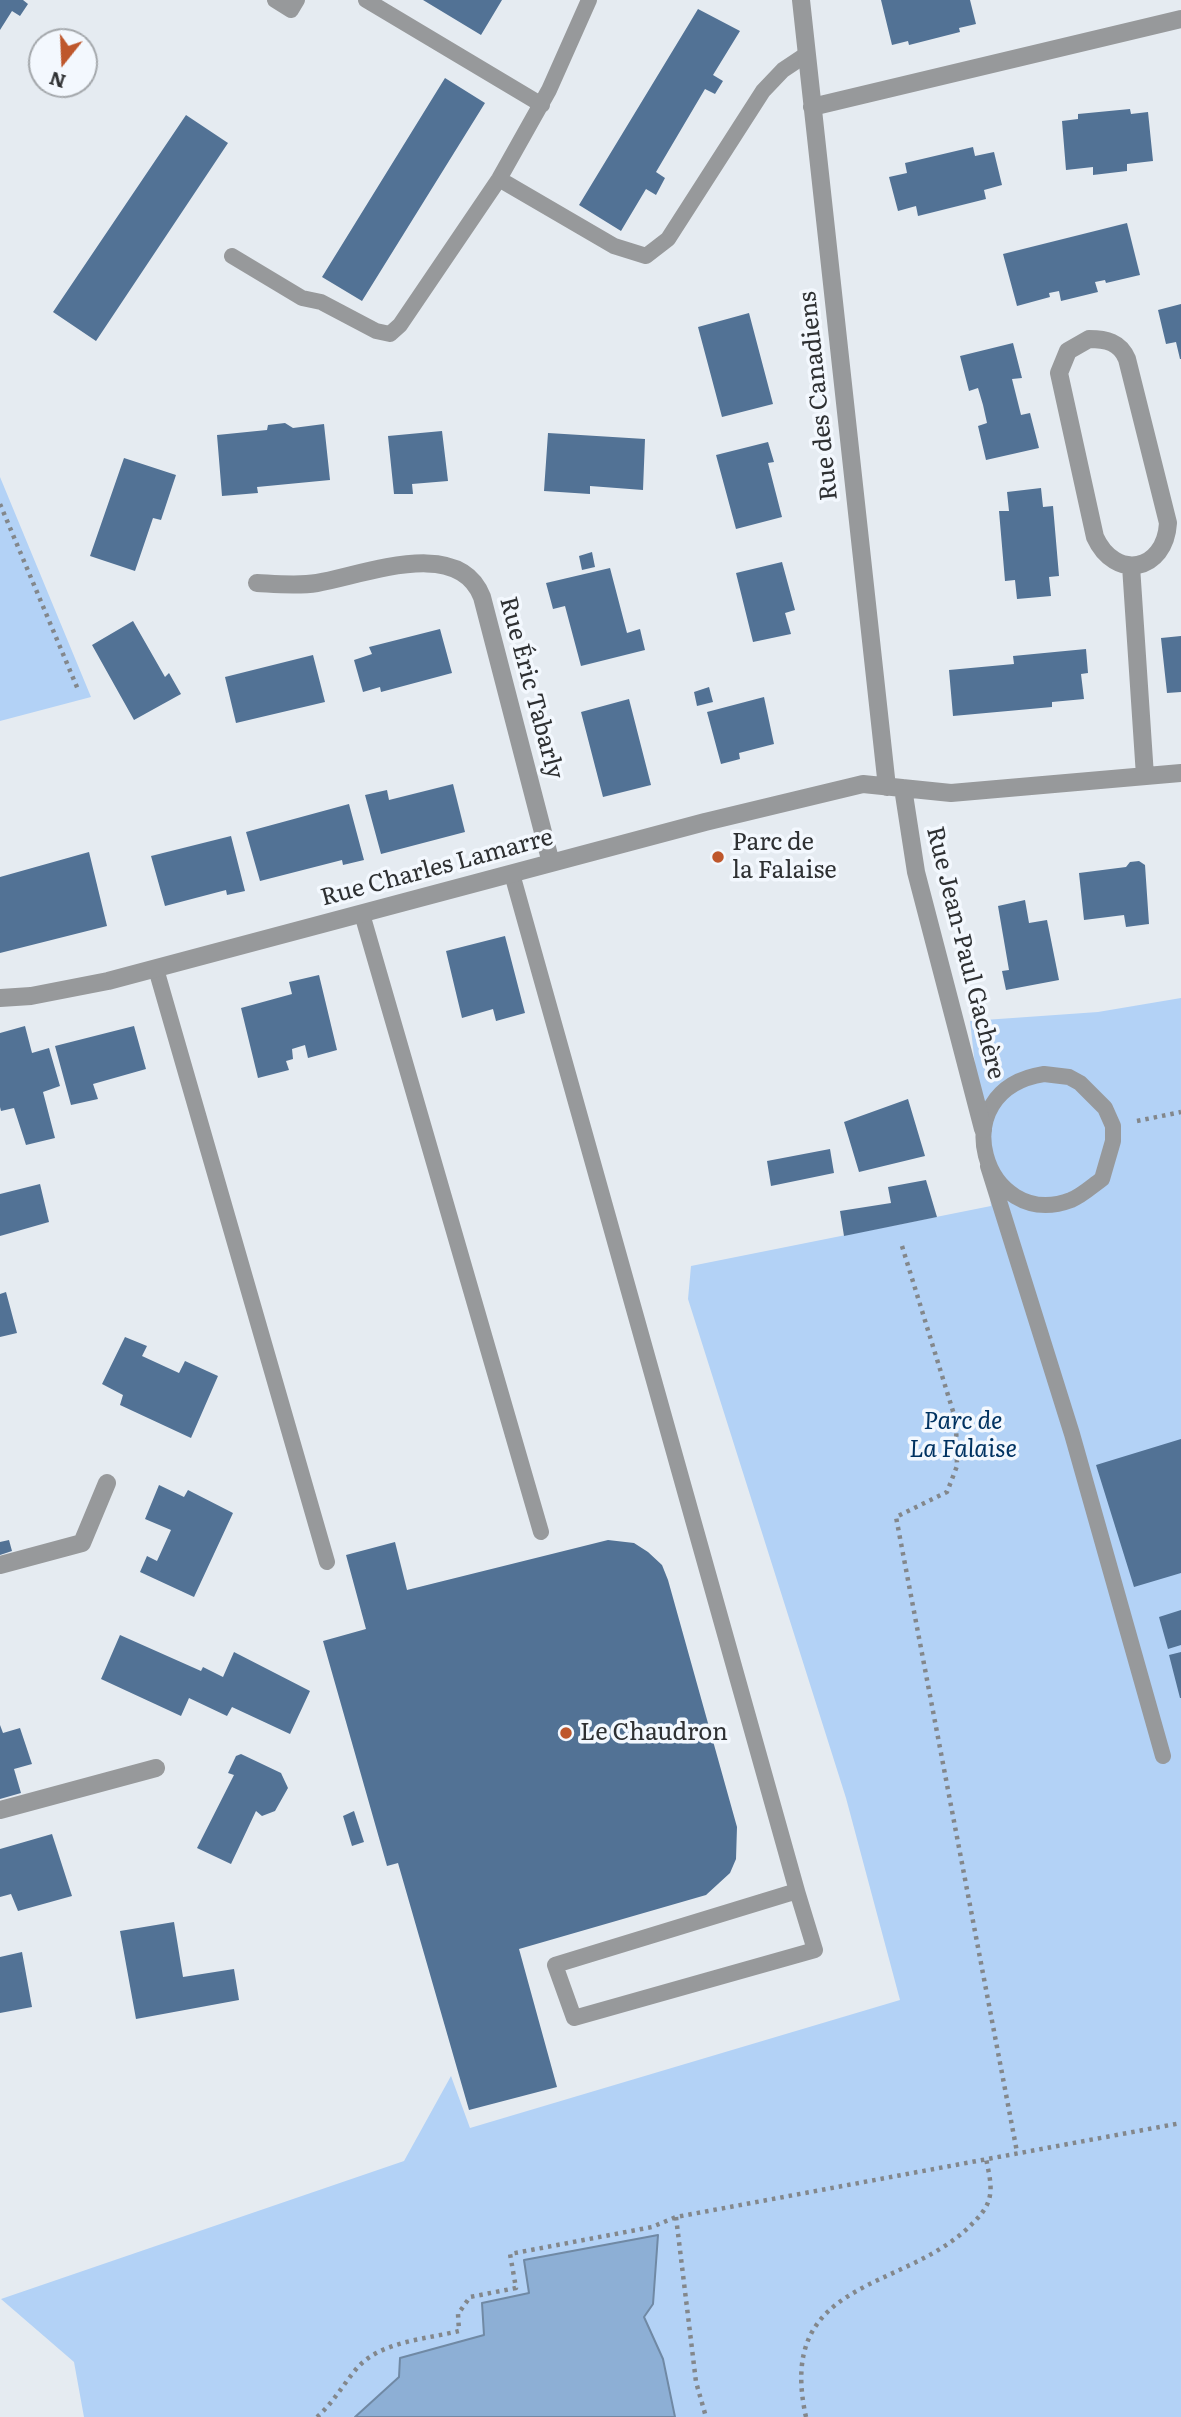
<!DOCTYPE html>
<html>
<head>
<meta charset="utf-8">
<style>
	body { margin:0 }
	#map { position:relative; width:1181px; height:2417px; overflow:hidden; background:#e5ebf1; font-family:Literata,serif }
	canvas { display:block }
	.north { position:absolute; left:28px; top:28px; width:70px; height:70px; box-sizing:border-box; background:#f3f8fe; border:2px solid #a4a8ac; border-radius:50%; rotate:198deg; font-size:19px; font-weight:700; line-height:28px; text-align:center; color:#2e3032 }
	.north::after { content:''; display:block; margin:auto; width:24px; height:32px; background:#be572c; clip-path:polygon(50% 0,100% 100%,50% 72%,0 100%) }
</style>
</head>
<body>
<div id="map">
<canvas width="1181" height="2417"></canvas>
<div class="north">N</div>
</div>
<script>
const c = document.querySelector('canvas').getContext('2d');
c.lineJoin = 'round';
function paint(path, color) {
  c.fillStyle = color;
  c.fill(path, 'evenodd');
}
function stroke(path, color, width, dash) {
  c.strokeStyle = color;
  c.lineWidth = width;
  c.lineCap = dash ? 'butt' : 'round';
  c.setLineDash(dash || []);
  c.stroke(path);
}
function label(font, color, halo, rows, align = 'center') {
  c.font = font + ' Literata,serif';
  c.lineWidth = 7;
  c.setLineDash([]);
  c.textBaseline = 'middle';
  c.strokeStyle = halo;
  c.fillStyle = color;
  for (const [text, x, y, turn = 0] of rows) {
    c.save();
    c.translate(x, y);
    c.rotate((+turn || 0) * Math.PI / 180);
    c.textAlign = isNaN(turn) ? turn : align;
    if (halo) c.strokeText(text, 0, 0);
    c.fillText(text, 0, 0);
    c.restore();
  }
}
const green = new Path2D(`
	M0 477 91 697 0 721Z
	M1181 998V2417H84L74 2362 1 2299 404 2161 451 2076 470 2128 900 2000 846 1798 688 1299 691 1266 991 1206 970 1021 1098 1012Z`);
const water = new Path2D(`
	M658 2235 653 2304 644 2317 663 2359 675 2417H355L399 2377 400 2358 484 2335 482 2303 529 2293 524 2260Z`);
const building = new Path2D(`
	M0 0H23L28 4 20 16 12 11 0 30Z
	M423 0H502L481 35Z
	M881 0H970L976 24 959 28 960 32 909 45 908 41 892 45Z
	M698 9 740 31 713 75 723 81 715 94 705 89 656 172 665 178 656 195 646 189 621 231 579 205Z
	M445 78 485 103 362 301 322 277Z
	M1130 109 1131 114 1148 112 1153 161 1127 164V171L1093 175V167L1066 170 1062 121 1078 119V114Z
	M186 115 228 143 96 341 53 312Z
	M973 147 975 156 994 152 1002 185 984 190 986 199 918 216 916 206 898 211 889 177 907 173 905 163Z
	M1127 223 1140 275 1106 283 1105 280 1095 282 1098 292 1061 301 1059 291 1049 293 1050 297 1017 306 1003 254Z
	M1181 304V359H1180L1176 342 1166 344 1158 310Z
	M749 313 773 404 722 417 698 327Z
	M1013 343 1022 378 1012 379 1021 415 1030 413 1039 448 986 460 978 426 987 423 983 405 978 388 969 391 960 356Z
	M285 423 293 428 324 424 330 480 257 487 258 493 222 496 217 435 267 430 268 425Z
	M442 431 448 481 412 484 413 494H394L388 436Z
	M548 433 645 439 643 490 590 486V494L544 491Z
	M768 442 774 462 768 463 782 517 736 529 716 455Z
	M124 458 176 475 161 520 153 518 135 571 90 556Z
	M1041 488 1043 507 1053 506 1059 576 1049 577 1051 596 1017 599 1015 580 1005 581 999 511H1009L1007 492Z
	M592 552 595 567 582 570 579 556Z
	M782 562 795 610 785 613 791 634 753 642 736 573Z
	M610 568 627 633 640 629 645 650 581 666 565 606 553 609 546 583Z
	M133 621 165 677 169 673 181 694 134 720 92 645Z
	M440 629 452 673 381 692 380 687 363 692 354 660 372 654 369 647Z
	M1181 636V692L1167 693 1161 638Z
	M1086 649 1088 673 1081 674 1084 699 1052 702V707L953 716 949 670 1014 664 1013 656Z
	M313 655 325 702 236 723 225 677Z
	M709 687 713 702 697 706 694 692Z
	M764 697 774 744 739 753 740 759 721 764 707 712Z
	M629 699 651 785 603 797 581 712Z
	M453 784 465 832 381 854 365 795 387 790 389 800Z
	M349 804 364 860 343 865 342 860 260 881 246 832Z
	M231 836 245 891 227 895 226 890 165 906 151 856Z
	M89 852 107 926 0 953V877Z
	M1139 861 1145 865 1149 924 1126 927 1124 915 1084 920 1079 873 1126 867 1130 862Z
	M1025 900 1029 923 1047 920 1059 980 1006 990 1002 971 1009 970 998 906Z
	M505 936 525 1013 496 1021 493 1009 462 1018 446 951Z
	M319 975 337 1050 308 1058 305 1045 292 1049 293 1059 286 1061 289 1070 258 1078 241 1008 292 994 289 982Z
	M25 1026 32 1053 49 1048 60 1086 43 1092 55 1138 26 1145 14 1108 1 1111 0 1107V1033Z
	M134 1026 146 1069 93 1084 98 1099 71 1105 55 1046Z
	M908 1099 925 1156 859 1172 844 1122Z
	M830 1149 834 1173 771 1186 767 1161Z
	M926 1180 937 1217 844 1236 840 1211 891 1203 888 1187Z
	M40 1184 49 1222 0 1236V1194Z
	M6 1292 17 1333 0 1337V1294Z
	M125 1337 147 1346 142 1356 179 1373 185 1361 218 1376 191 1438 120 1405 123 1395 102 1384Z
	M1181 1439V1573L1134 1587 1096 1465Z
	M159 1485 184 1497 188 1490 233 1513 194 1597 140 1572 147 1556 157 1561 171 1530 145 1519Z
	M9 1540 12 1551 0 1555V1542Z
	M608 1540 634 1543 648 1552 662 1565 668 1580 737 1827 736 1859 730 1873 706 1895 519 1949 557 2087 469 2110 398 1863 387 1866 323 1641 366 1629 346 1555 395 1542 407 1590Z
	M1181 1610V1645L1168 1649 1159 1617Z
	M120 1635 201 1671 203 1667 223 1677 234 1652 310 1691 290 1734 232 1707 227 1716 189 1698 181 1716 101 1679Z
	M1181 1652V1698H1180L1169 1655Z
	M0 1725 3 1733 20 1728 32 1764 14 1769 21 1793 0 1799Z
	M241 1754 281 1773 288 1788 275 1811 262 1816 256 1811 231 1864 197 1848 234 1775 228 1773 236 1756Z
	M354 1811 364 1842 352 1846 343 1816Z
	M52 1834 72 1896 18 1911 11 1894 0 1897V1849Z
	M174 1922 183 1977 234 1969 239 2000 136 2019 120 1931Z
	M22 1952 32 2007 0 2013V1957Z`);
const path = new Path2D(`
	M0 504 79 692
	M1137 1121 1181 1112
	M902 1246 956 1421 957 1466 947 1492 896 1517 1017 2152
	M676 2217 696 2382 706 2417
	M317 2417C334 2402 344 2383 358 2367 382 2341 427 2339 459 2331L458 2314 470 2297 516 2288 510 2254 652 2227 676 2217 1181 2123
	M806 2417C775 2278 903 2292 970 2226 979 2217 988 2208 990 2195 992 2183 988 2170 986 2158`);
const lane = new Path2D(`
	M275 0 291 10 297 0
	M366 0 542 105
	M499 179 614 246 646 256 668 239 763 91 783 70 807 54
	M232 256 302 298 321 302 376 331 390 334 400 325 499 179 549 90 589 0
	M512 874 797 1891 555 1965 574 2018 815 1950 797 1891
	M362 914 541 1532
	M156 969 327 1562
	M1044 1074 1069 1077 1080 1083 1105 1108 1113 1126V1141L1102 1179C1092 1186 1083 1195 1071 1200 984 1233 940 1090 1044 1074Z
	M988 1166 1072 1434 1163 1756`);
const street = new Path2D(`
	M801 0 887 787
	M812 107 1181 19
	M1089 339C1106 339 1120 342 1127 359L1168 523C1165 572 1115 581 1095 537L1059 373 1068 351Z
	M1131 566 1145 776
	M257 583C277 584 298 586 317 583 364 575 459 536 482 597L551 863
	M903 788 916 872 983 1129
	M0 998 31 996 108 981 705 822 863 784 951 793 1181 773
	M0 1565 82 1543 107 1483
	M0 1810 156 1768`);
const markers = [
	[718,857,7,"#be572c"],
	[566,1733,7,"#be572c"]
];
const streetNames = [
	["Rue des Canadiens",819,396,-96],
	["Rue Éric Tabarly",531,688,75],
	["Rue Charles Lamarre",437,868,-15],
	["Rue Jean-Paul Gachère",965,953,76]
];
const poiNames = [
	["Parc de",732,843],
	["la Falaise",732,871],
	["Le Chaudron",580,1733]
];
const parkNames = [
	["Parc de",963,1422],
	["La Falaise",963,1450]
];
paint(green, '#b3d2f6');
paint(water, '#8dafd5');
stroke(water, '#7089a4', 2);
paint(building, '#527295');
stroke(path, '#83878b', 4.5, [3.5, 5]);
stroke(lane, '#97999b', 16);
stroke(street, '#97999b', 18);
for (const [x, y, r, color] of markers) {
  const dot = new Path2D();
  dot.arc(x, y, r, 0, 2 * Math.PI);
  c.fillStyle = color;
  c.fill(dot);
  stroke(dot, '#f3f8fe', 2.5);
}
label('24px', '#2e3032', '#f3f8fe', streetNames);
label('24px', '#2e3032', '#f3f8fe', poiNames, 'left');
label('italic 24px', '#003261', '#f3f8fe', parkNames);
</script>
</body>
</html>
